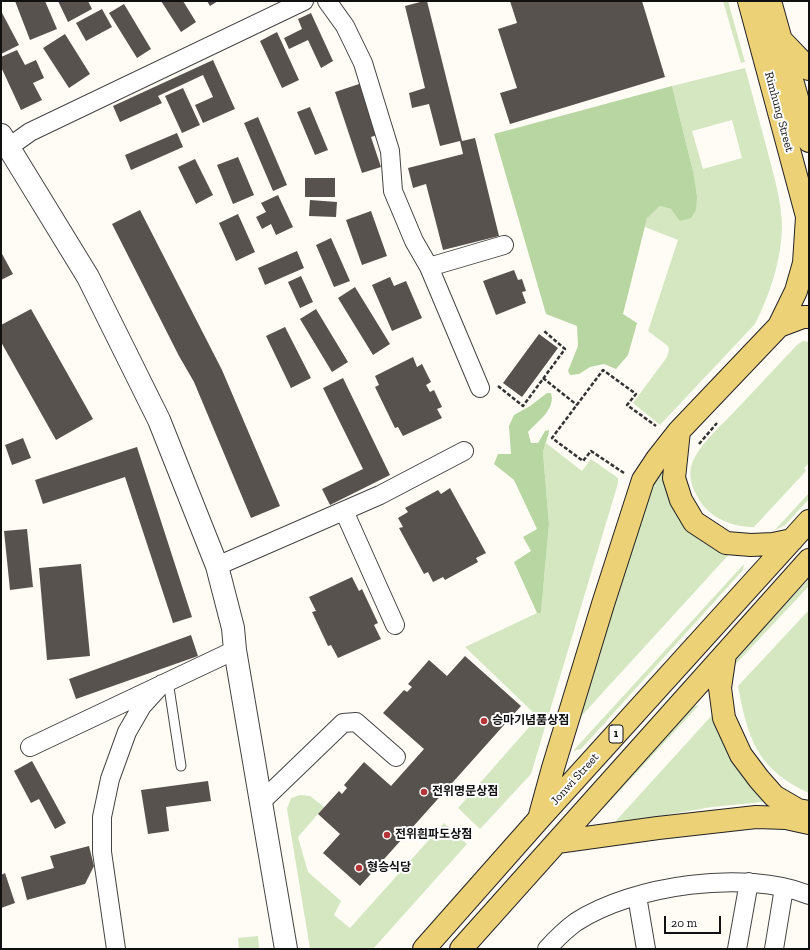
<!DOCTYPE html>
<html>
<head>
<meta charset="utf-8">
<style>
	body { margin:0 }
	#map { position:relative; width:810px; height:950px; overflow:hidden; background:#fefcf5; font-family:"Zilla Slab",serif }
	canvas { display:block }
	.frame { position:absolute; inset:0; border:2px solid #111; pointer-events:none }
	.scale { position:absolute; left:664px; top:916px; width:57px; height:18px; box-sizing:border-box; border:2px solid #111; border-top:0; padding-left:5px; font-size:12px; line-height:14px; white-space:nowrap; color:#111; -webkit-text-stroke:3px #fff; paint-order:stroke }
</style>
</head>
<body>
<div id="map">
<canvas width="810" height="950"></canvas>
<div class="frame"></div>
<div class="scale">20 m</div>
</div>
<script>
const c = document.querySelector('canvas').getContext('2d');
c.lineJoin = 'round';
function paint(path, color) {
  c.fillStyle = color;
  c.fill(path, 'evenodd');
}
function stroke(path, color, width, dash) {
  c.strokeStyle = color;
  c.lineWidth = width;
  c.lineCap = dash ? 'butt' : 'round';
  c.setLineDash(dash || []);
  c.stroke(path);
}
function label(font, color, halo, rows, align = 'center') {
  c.font = font + ' "Zilla Slab","Noto Sans KR",serif';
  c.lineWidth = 4;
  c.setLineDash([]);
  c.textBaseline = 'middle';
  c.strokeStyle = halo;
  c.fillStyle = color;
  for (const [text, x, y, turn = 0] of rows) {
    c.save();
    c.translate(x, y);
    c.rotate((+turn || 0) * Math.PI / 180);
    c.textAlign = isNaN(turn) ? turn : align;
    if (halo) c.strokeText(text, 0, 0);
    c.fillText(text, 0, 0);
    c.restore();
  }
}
const green = new Path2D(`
	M723 1H728L745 62 741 63Z
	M745 68C753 96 760 124 768 153 774 177 782 202 782 228 781 261 770 294 755 324L660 425 633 403 667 357 669 350 668 346 648 331 678 240 645 227 647 217 660 206 671 209 693 171 672 86ZM732 120 742 158 703 169 692 131Z
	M803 341 809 342V463L804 468 806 471 754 527C735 527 714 520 702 504 695 494 688 480 691 467 696 447 720 427 734 412 755 390 776 367 797 345Z
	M546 443 582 471 591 459 618 478V483L531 774 480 829 458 808 538 717 465 647 537 613H541L549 524 543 452Z
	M662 471 665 473C669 487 670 503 677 516 686 532 715 543 732 551L575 723 643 500Z
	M809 493V499L785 525 774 531Z
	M744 564 743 570 581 749 573 751Z
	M809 579V586L731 669 735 660 738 655Z
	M809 610V793C757 769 748 739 738 686Z
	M699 705 602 810 608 800 693 707Z
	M714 713 763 799 762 802 712 807 619 823H614Z
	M300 795 310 796 324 807 298 837 308 872 341 901 334 915 350 928 444 823 467 844 373 949H310L287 809 291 798Z
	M258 936 259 949H239L238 938Z`);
const forest = new Path2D(`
	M672 86 693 171 697 197 696 210 691 218 680 221 671 209 660 206 647 218 623 314 637 323 628 355 616 369 604 364 590 367 579 374 570 375 568 371 578 346 577 326 546 314 494 134Z
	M547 393H551C556 409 538 421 528 432L531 443H538L545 431 549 430V432L543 452 549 524 541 613H537L514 562 531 551 523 537 537 529 514 480 494 464 498 454H511L509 426 514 415 530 406Z`);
const building = new Path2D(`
	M15 1H45L57 29 30 40Z
	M58 1H88L92 9 68 22Z
	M161 1H183L196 22 181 32Z
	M207 1H218L210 6Z
	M424 1H427L462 141 475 138 499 236 443 250 426 184 413 188 408 168 463 154 460 141 440 146 429 104 412 108 409 93 425 88 405 6Z
	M510 1H642L665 77 510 124 500 93 517 88 498 29 517 23Z
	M124 4 151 49 137 58 109 13Z
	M102 9 112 27 86 41 76 23Z
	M1 11 19 45 1 54Z
	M311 13 333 61 321 68 308 40 289 49 284 38 302 29 298 19Z
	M277 32 299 80 282 88 260 41Z
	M65 34 90 74 69 88 43 48Z
	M17 50 25 65 36 60 44 78 33 83 42 100 21 110 1 67V57Z
	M213 60 235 109 203 123 195 105 213 97 203 75 158 96 162 103 120 122 113 106Z
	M362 83 380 134 371 137 381 167 362 173 335 92Z
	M183 88 200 125 182 133 165 96Z
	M310 107 328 150 315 155 297 112Z
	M258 117 287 185 273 191 244 123Z
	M177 133 183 147 131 170 125 155Z
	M238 157 254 195 233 204 217 165Z
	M195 159 213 195 196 204 178 167Z
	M305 178H335V197H305Z
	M278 195 293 227 276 235 271 224 262 229 256 217 266 212 261 203Z
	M310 200 337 202 336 217 309 216Z
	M140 210 222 370 280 506 251 518 194 382 179 356 112 224Z
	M371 211 387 256 362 265 346 220Z
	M238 214 255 252 236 261 219 223Z
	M331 238 350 281 334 287 316 245Z
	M297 251 304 268 265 285 258 268Z
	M1 252 13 274 1 280Z
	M514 270 518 280 522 279 526 291 522 292 526 303 496 315 483 281Z
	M301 276 313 302 300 308 288 282Z
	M390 277 394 286 406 281 422 318 392 331 372 285Z
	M355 287 390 344 373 355 338 298Z
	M31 309 93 419 56 440 1 342V325Z
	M316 309 348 362 332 372 300 319Z
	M285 327 311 378 291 388 266 336Z
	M539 334 558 348 522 397 503 383Z
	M413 357 417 367 422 364 431 382 426 385 430 392 434 390 442 407 437 409 442 418 403 436 398 427 395 428 375 387 379 385 375 376Z
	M343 378 390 475 330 505 322 489 363 469 323 388Z
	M23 438 31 458 12 465 5 445Z
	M137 447 192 617 173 623 125 477 43 504 35 480Z
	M450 488 486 553 476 558 478 562 445 580 443 577 433 582 428 572 424 574 399 528 403 527 398 518 408 512 405 508 438 490 441 494Z
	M27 529 33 587 10 590 4 531Z
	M81 564 90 656 47 660 39 568Z
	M352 577 359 591 362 589 378 623 374 625 381 639 338 658 331 645 328 646 312 612 316 611 309 597Z
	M191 635 198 656 76 699 69 679Z
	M465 656 521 706 360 886 323 853 340 834 318 814 339 791 342 794 347 788 344 785 364 762 391 786 424 749 383 713 404 690 407 692 412 687 408 684 429 660 447 676Z
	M32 761 66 823 55 829 39 799 31 803 14 771Z
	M208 781 211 801 166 807 169 831 148 834 141 790Z
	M89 846 94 866 85 884 27 900 21 877 54 868 50 856Z
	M5 873 15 903 1 908V875Z`);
const path = new Path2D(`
	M543 378 577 405
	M498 386 523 406 565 349 544 331
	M699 444 717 423
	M624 473 591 451 583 461 552 438 603 370 636 394 627 405 656 426`);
const service = new Path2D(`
	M168 681 181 766`);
const minor = new Path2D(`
	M327 1 345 26 363 63 390 151 393 191 414 241 429 267 504 245
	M9 147 30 132 304 1
	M429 267 480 388
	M344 511 395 625
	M217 566 380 495 464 451
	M30 747 235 650
	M261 802 343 723 356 722 396 757
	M637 896 646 949
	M116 949 102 852V817L110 779 127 732 142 706 162 684
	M547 949C556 939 565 930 576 922 633 885 745 869 809 895
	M737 949 749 882
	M774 949 784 888`);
const tertiary = new Path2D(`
	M1 135 88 277 159 420 217 566 233 628 235 650 286 949`);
const primary = new Path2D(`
	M749 1 809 224
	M770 1 809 141
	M782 41 809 69
	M779 326 803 317H809
	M679 431 674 478 681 500 694 522 726 543 751 545 773 544 792 540
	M725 654 720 688 724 718 741 755 759 779 774 796 798 810 809 812
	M539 819 553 768 603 604 643 480 657 459 679 431 779 326 796 291 804 263 807 217
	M557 842 658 828 756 817 786 818 809 823
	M424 949 539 819 809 521
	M461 949 809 560`);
const markers = [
	[484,721,4,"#b53438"],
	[424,792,4,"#b53438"],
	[387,835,4,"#b53438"],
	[359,868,4,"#b53438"]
];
const shields = [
	[616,734,14]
];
const shieldNames = [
	["1",616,734]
];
const streetNames = [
	["Rimhung Street",779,112,75],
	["Jonwi Street",575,779,-48]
];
const poiNames = [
	["승마기념품상점",492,721],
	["전위명문상점",432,792],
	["전위흰파도상점",395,835],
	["형승식당",367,868]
];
paint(green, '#d4e7c1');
paint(forest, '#b8d6a1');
paint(building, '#58524e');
stroke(service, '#444', 11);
stroke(minor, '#444', 20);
stroke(tertiary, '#444', 24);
stroke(primary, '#222', 24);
stroke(path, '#333', 2.5, [4, 2]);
stroke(service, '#fff', 9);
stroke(minor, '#fff', 18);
stroke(tertiary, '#fff', 22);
stroke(primary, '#ecd177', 22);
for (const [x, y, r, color] of markers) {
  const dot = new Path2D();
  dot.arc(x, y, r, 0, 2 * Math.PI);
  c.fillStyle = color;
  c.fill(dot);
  stroke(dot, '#fff', 1.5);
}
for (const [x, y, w] of shields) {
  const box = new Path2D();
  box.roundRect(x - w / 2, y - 9, w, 18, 3);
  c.fillStyle = '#fff';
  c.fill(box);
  stroke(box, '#111', 1);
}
label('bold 11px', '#111', null, shieldNames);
label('12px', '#111', '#fff', streetNames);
label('bold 12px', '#111', '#fff', poiNames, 'left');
</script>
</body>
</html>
